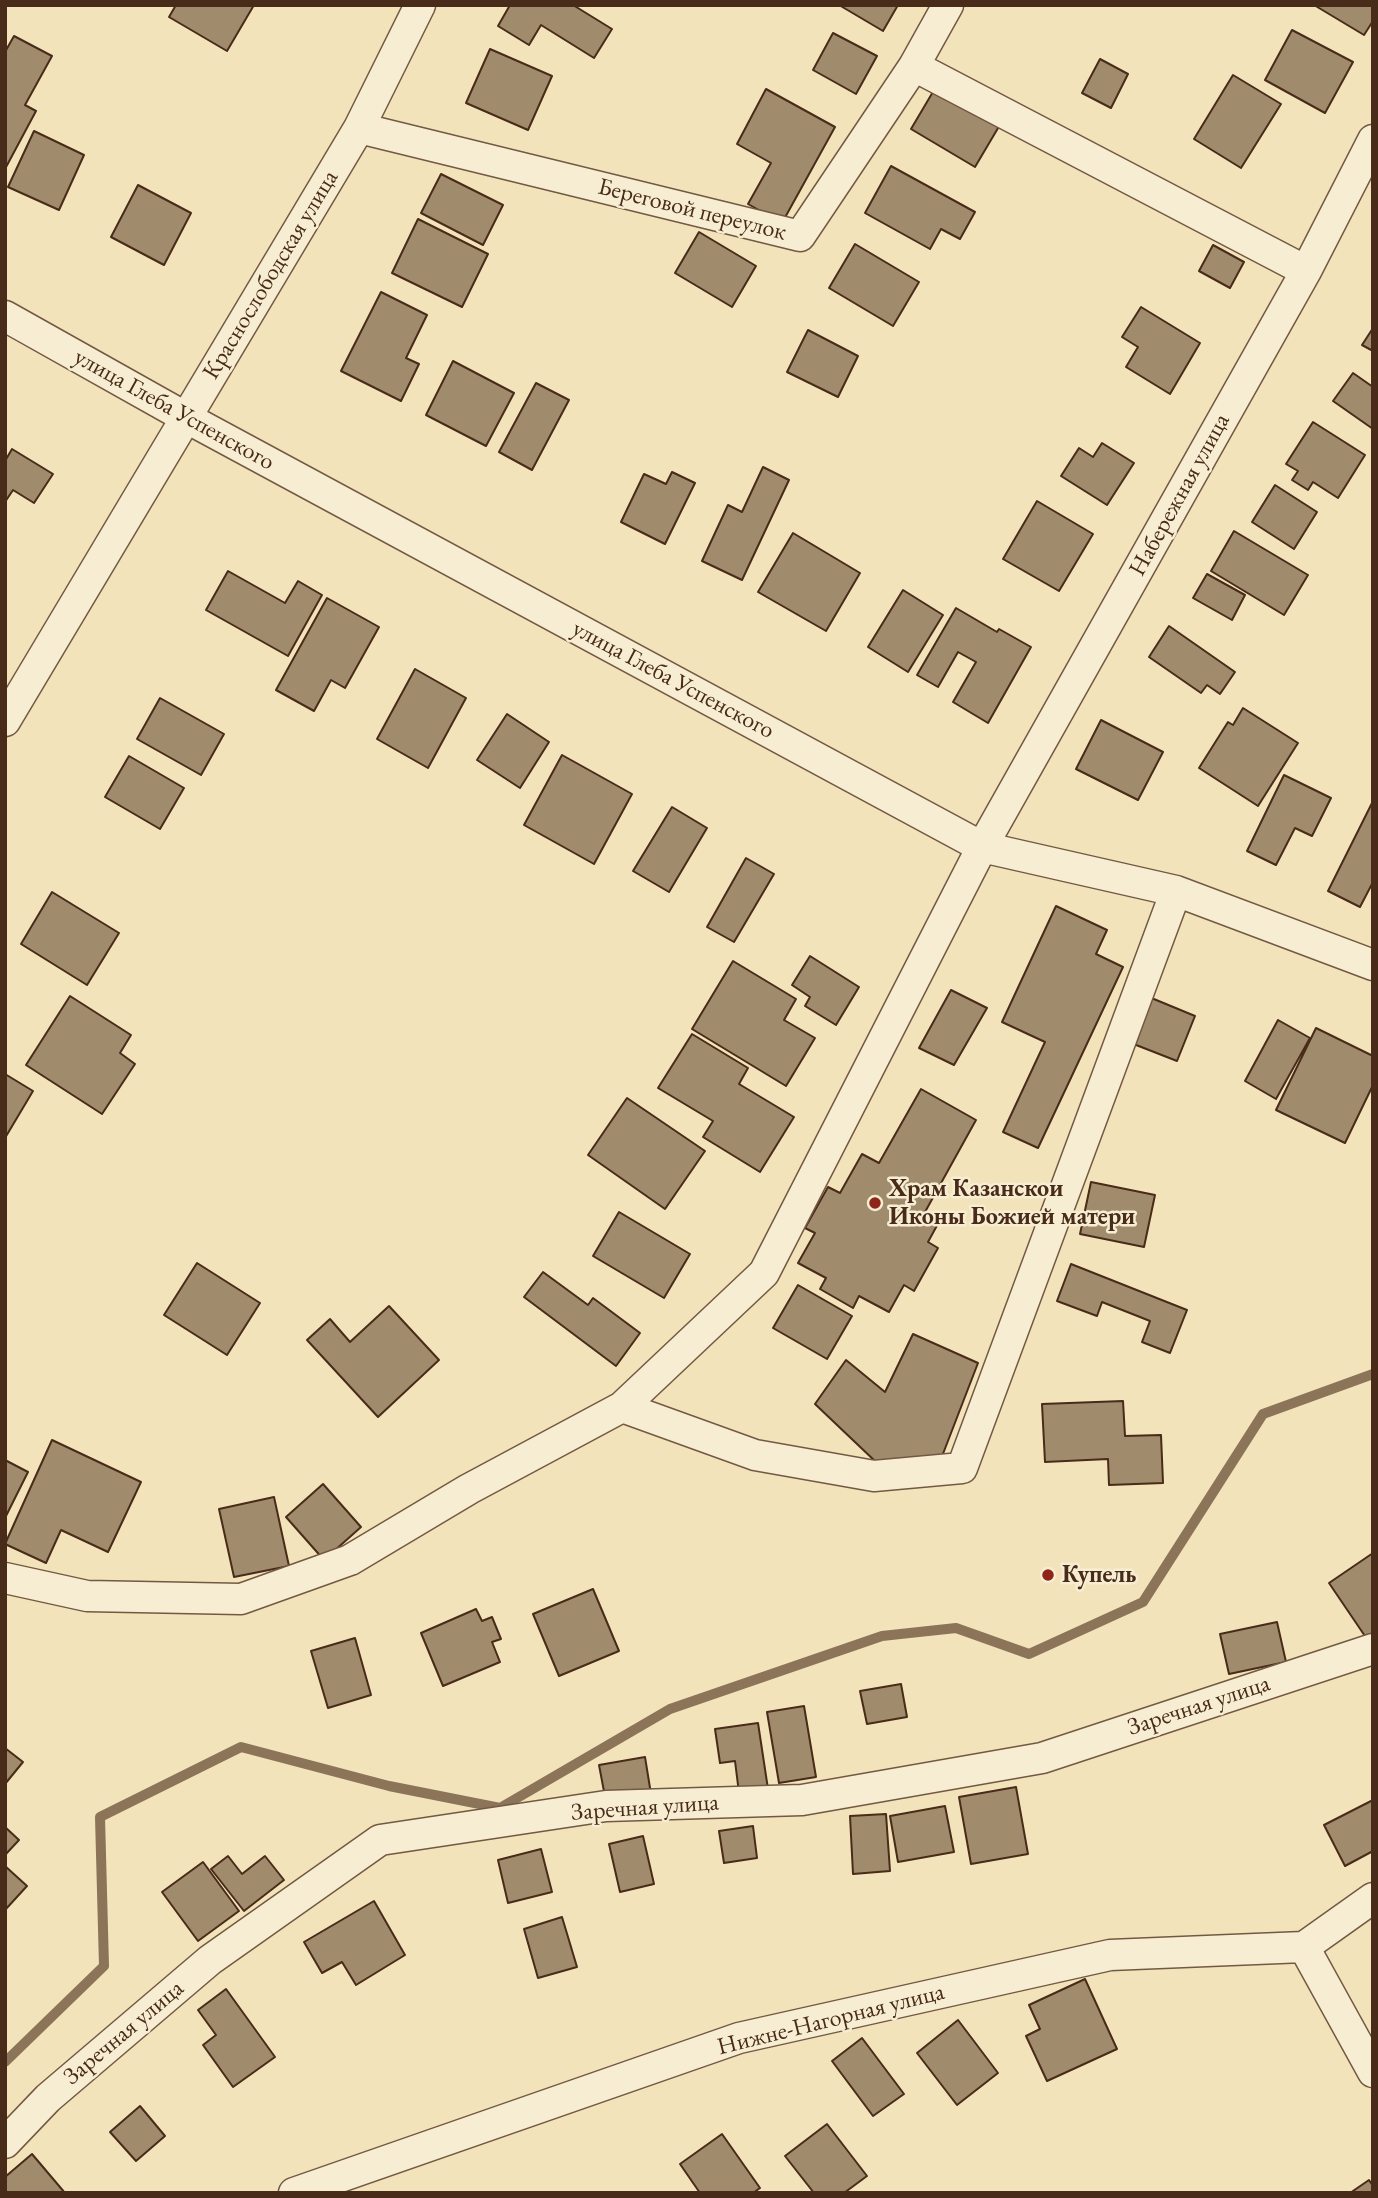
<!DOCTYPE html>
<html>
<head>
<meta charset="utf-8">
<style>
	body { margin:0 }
	#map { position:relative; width:1378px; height:2198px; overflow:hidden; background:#f3e3bb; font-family:"EB Garamond",serif }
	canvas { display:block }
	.frame { position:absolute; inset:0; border:7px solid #482b19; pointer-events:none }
</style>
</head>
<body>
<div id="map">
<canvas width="1378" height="2198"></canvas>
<div class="frame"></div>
</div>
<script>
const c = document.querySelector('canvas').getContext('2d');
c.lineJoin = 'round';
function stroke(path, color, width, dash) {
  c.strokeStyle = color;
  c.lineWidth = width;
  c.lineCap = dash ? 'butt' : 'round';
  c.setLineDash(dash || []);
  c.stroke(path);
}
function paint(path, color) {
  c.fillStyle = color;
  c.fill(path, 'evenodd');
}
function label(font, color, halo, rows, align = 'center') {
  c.font = font + ' "EB Garamond",serif';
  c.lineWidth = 5;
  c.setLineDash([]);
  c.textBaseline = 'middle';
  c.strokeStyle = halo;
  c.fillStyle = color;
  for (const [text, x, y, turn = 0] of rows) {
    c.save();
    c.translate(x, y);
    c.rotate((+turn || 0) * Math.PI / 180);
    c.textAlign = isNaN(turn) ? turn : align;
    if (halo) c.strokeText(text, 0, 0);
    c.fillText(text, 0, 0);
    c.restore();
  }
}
const stream = new Path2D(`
	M5 2062 104 1966 100 1817 241 1747 389 1786 500 1808 670 1709 882 1636 956 1628 1029 1654 1143 1602 1263 1414 1373 1374`);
const building = new Path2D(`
	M176 5H254L227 51 169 17Z
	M510 5H573L612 29 594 58 541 25 529 45 498 26Z
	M839 5H898L883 31Z
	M1314 5H1370L1373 7V21L1364 35Z
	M1292 30 1353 62 1325 113 1265 80Z
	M833 33 877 56 856 94 813 70Z
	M14 36 52 56 25 105 36 111 5 169V52Z
	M490 49 552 76 528 130 466 103Z
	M1100 59 1128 74 1111 108 1082 93Z
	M1233 75 1281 104 1241 168 1194 139Z
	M937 85 1001 123 975 167 911 129Z
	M766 89 835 127 782 223 748 204 771 163 737 144Z
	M34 131 84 155 59 210 8 187Z
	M891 166 975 212 960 239 941 229 930 249 865 213Z
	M441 174 503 205 483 245 421 213Z
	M138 185 191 213 164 265 111 237Z
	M418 219 488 254 462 307 392 273Z
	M699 232 756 266 732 307 675 273Z
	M855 244 919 282 893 326 829 288Z
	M1213 245 1244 262 1230 288 1199 271Z
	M381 292 427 315 406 358 419 364 401 401 341 371Z
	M1141 307 1200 343 1170 394 1126 367 1138 347 1122 337Z
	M1373 328V351L1362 345Z
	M808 330 858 356 838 397 787 372Z
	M453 361 514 393 486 446 426 415Z
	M1353 373 1373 387V429L1333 401Z
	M536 383 569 400 532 470 499 452Z
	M1313 422 1365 455 1338 498 1313 482 1308 490 1292 480 1298 471 1286 464Z
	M1102 443 1134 463 1107 505 1061 476 1079 448 1093 457Z
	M12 449 53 474 34 503 13 490 5 502V461Z
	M763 467 789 480 742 580 702 561 728 505 742 512Z
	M672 472 695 483 665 544 621 522 644 474 666 484Z
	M1275 485 1317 512 1294 549 1252 522Z
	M1037 501 1093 534 1059 591 1003 559Z
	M1234 531 1308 575 1284 615 1211 571Z
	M793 533 860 573 826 631 758 592Z
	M228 571 285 603 298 581 322 595 288 656 206 610Z
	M1207 574 1245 595 1232 620 1193 598Z
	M903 590 943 615 908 672 868 647Z
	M327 598 379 627 345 688 331 680 314 711 276 690Z
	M956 608 997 632 999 629 1031 647 988 723 953 702 976 662 958 652 938 687 917 675Z
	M1169 626 1235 672 1220 694 1207 685 1201 693 1149 657Z
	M415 669 466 698 428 768 377 739Z
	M160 698 224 734 201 775 137 739Z
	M1243 708 1298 743 1258 806 1199 768 1228 722 1233 725Z
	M507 714 549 742 520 788 477 760Z
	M1101 720 1163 752 1138 800 1076 769Z
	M562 755 632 794 594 864 524 825Z
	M129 756 184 788 160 829 105 797Z
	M1284 775 1331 798 1312 836 1295 828 1276 865 1247 851Z
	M1373 801V882L1360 907 1328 891Z
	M672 807 707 828 669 892 633 871Z
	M746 858 774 874 734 942 707 927Z
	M52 892 119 933 87 985 21 944Z
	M1056 906 1107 930 1096 954 1123 967 1038 1148 1003 1132 1045 1042 1002 1022Z
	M810 956 859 987 836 1025 805 1006 810 997 792 985Z
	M733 961 796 999 784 1020 815 1038 786 1086 692 1029Z
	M951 990 987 1008 954 1065 919 1048Z
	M70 996 131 1035 120 1053 135 1064 102 1114 26 1065Z
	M1149 997 1195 1016 1177 1061 1131 1043Z
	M1278 1020 1310 1038 1276 1099 1245 1081Z
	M1316 1028 1373 1056V1085L1345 1143 1276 1110Z
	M692 1034 748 1068 739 1084 794 1117 760 1172 703 1137 713 1121 658 1088Z
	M5 1074 33 1091 5 1138Z
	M921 1089 976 1120 925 1212 940 1220 928 1242 938 1248 914 1291 904 1285 889 1312 859 1296 853 1308 820 1289 826 1278 798 1263 815 1233 805 1228 828 1187 840 1193 862 1154 879 1163Z
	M627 1098 705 1151 665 1209 588 1155Z
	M1091 1182 1155 1195 1144 1247 1080 1234Z
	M619 1212 690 1254 664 1298 593 1256Z
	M197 1263 260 1303 227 1355 164 1315Z
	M1071 1264 1187 1310 1170 1353 1142 1342 1150 1321 1102 1302 1097 1316 1057 1301Z
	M543 1272 588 1305 593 1298 640 1333 616 1366 524 1297Z
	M798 1285 852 1316 827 1359 773 1328Z
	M389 1306 439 1360 378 1417 307 1340 330 1319 350 1342Z
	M913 1334 978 1363 941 1459 877 1463 815 1404 846 1360 885 1392Z
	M1123 1401 1125 1436 1161 1435 1163 1483 1109 1485 1108 1459 1045 1462 1042 1404Z
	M52 1440 141 1482 108 1552 61 1530 46 1563 5 1544Z
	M5 1460 28 1472 5 1518Z
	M323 1484 361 1527 324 1560 286 1517Z
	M274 1497 289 1566 234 1577 219 1509Z
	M1373 1553V1639L1369 1642 1329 1583Z
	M593 1589 619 1651 559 1676 533 1614Z
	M476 1609 482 1621 492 1617 501 1639 492 1642 500 1662 443 1686 421 1633Z
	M1277 1622 1286 1662 1229 1674 1220 1634Z
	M355 1638 371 1695 328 1708 311 1651Z
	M901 1684 907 1717 867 1724 860 1691Z
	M804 1706 816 1777 779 1783 767 1712Z
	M758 1723 768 1789 739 1793 735 1761 720 1763 715 1729Z
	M5 1748 23 1762 5 1784Z
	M645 1757 651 1794 606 1802 599 1765Z
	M1016 1787 1028 1854 971 1864 959 1797Z
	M1373 1800V1851L1345 1866 1324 1825Z
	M945 1806 954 1852 898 1862 890 1816Z
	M886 1814 890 1871 853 1874 850 1816Z
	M753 1826 757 1858 724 1863 719 1831Z
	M5 1827 19 1840 5 1855Z
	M643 1836 654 1884 620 1892 609 1844Z
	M541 1849 552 1892 508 1903 498 1860Z
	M228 1856 242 1874 265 1856 284 1880 244 1911 211 1869Z
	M203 1862 239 1911 198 1941 162 1892Z
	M5 1866 27 1886 5 1910Z
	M374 1901 405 1955 356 1985 342 1962 322 1973 304 1942Z
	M562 1917 577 1967 538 1978 524 1929Z
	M1085 1979 1117 2049 1047 2081 1026 2036 1040 2029 1029 2005Z
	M226 1989 275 2057 233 2087 203 2045 216 2035 198 2010Z
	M958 2020 998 2073 957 2105 917 2053Z
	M862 2038 904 2094 873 2116 832 2061Z
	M140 2106 165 2136 136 2161 110 2132Z
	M827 2124 867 2176 844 2193H814L785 2156Z
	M722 2134 760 2188 753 2193H700L680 2164Z
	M32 2154 65 2193H5V2177Z
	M1369 2180 1373 2186V2193H1350Z`);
const street = new Path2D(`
	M914 66 1306 271
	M359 128 800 236 914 66 948 5
	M5 316 185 417 982 847 1176 891 1373 965
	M5 721 359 128 420 5
	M622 1407 764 1273 982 847 1306 271 1373 140
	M5 1578 87 1596 241 1599 350 1560 469 1489 622 1407 755 1455 874 1476 962 1468 1176 891
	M1304 1947 1373 2072
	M5 2143 48 2098 210 1960 380 1840 606 1806 802 1800 1042 1758 1373 1649
	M294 2193 739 2038 1110 1955 1304 1947 1373 1898`);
const markers = [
	[875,1203,7,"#8f2418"],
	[1048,1575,7,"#8f2418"]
];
const streetNames = [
	["Береговой переулок",692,210,14],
	["Краснослободская улица",271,275,-59],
	["улица Глеба Успенского",174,410,29],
	["Набережная улица",1180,495,-61],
	["улица Глеба Успенского",673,680,28],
	["Заречная улица",1199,1706,-18],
	["Заречная улица",645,1808,-4],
	["Нижне-Нагорная улица",831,2020,-14],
	["Заречная улица",124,2033,-40]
];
const poiNames = [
	["Храм Казанскои",889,1189],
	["Иконы Божией матери",889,1217],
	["Купель",1062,1575]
];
stroke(stream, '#8c7459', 10);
paint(building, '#a18b6d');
stroke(building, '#482b19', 2);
stroke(street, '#735942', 33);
stroke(street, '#f7edd3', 30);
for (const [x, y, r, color] of markers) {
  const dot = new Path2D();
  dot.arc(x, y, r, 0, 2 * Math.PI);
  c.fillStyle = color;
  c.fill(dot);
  stroke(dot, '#f7edd3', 2.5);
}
label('24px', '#482b19', '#f7edd3', streetNames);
label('bold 24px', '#482b19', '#f7edd3', poiNames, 'left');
</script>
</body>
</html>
